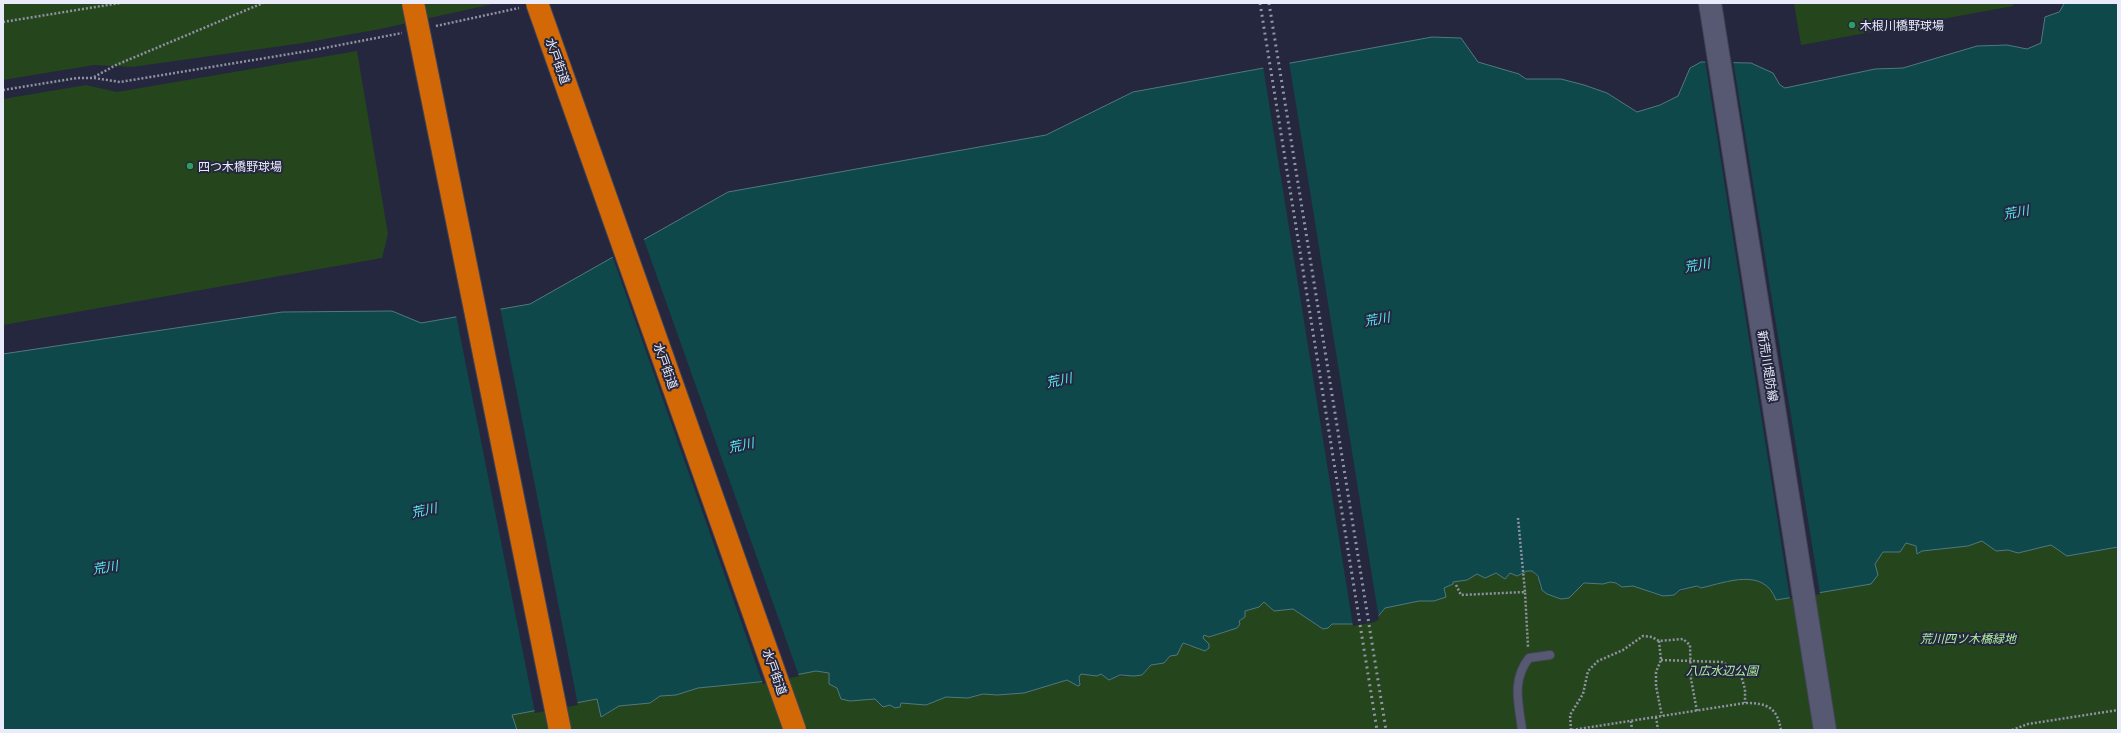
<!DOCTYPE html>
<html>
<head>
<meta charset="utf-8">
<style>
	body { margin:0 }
	#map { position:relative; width:2121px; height:733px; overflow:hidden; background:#25273e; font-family:Georgia,serif }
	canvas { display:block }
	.frame { position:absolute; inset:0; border:4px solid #e9ebfa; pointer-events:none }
</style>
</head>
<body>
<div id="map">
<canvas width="2121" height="733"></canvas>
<div class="frame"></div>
</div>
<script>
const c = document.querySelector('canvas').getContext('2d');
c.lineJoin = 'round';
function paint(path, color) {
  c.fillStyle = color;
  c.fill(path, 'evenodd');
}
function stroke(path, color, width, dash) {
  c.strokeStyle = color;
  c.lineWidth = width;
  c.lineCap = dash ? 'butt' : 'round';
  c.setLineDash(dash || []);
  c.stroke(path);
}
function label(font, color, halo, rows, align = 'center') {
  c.font = font + ' Georgia,"Noto Sans JP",serif';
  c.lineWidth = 4;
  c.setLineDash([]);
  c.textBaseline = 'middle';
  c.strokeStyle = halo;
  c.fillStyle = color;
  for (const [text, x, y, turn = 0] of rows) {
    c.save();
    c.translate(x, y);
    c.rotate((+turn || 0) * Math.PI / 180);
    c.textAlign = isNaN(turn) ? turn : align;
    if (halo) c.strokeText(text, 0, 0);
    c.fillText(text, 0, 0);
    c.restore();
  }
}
const green = new Path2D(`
	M3 3H497L380 29 303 43 132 67 94 65 3 80Z
	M1794 3H2013V6L1801 45Z
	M357 51 388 234 382 258 3 325V99L86 85 117 92Z
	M1982 541 1996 551 2008 550 2018 553 2051 545 2067 556 2118 547V730H517L512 715 597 699 602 717 619 706 650 703 660 696 676 695 698 688 759 682 816 670 829 673 837 688 850 701 875 699 883 707 901 703 926 705 946 697 968 698 983 694 997 695 1024 693 1067 680 1081 683 1079 677 1081 674 1097 676 1101 674 1109 680C1125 672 1141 682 1151 665L1164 663 1183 643 1190 647 1203 638 1204 635 1210 637 1237 628 1239 621 1245 617V611L1259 607 1264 602 1274 611 1293 609 1323 629 1328 628 1332 624H1353L1379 616 1385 608 1419 601H1434L1446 597 1444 588 1453 584V582L1467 580 1477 574 1485 578C1496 573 1506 571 1517 576L1527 571H1532L1540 580 1539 587 1575 593C1582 580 1589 584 1601 584 1604 584 1607 582 1610 582 1615 582 1617 585 1621 586 1625 588 1630 586 1634 586 1644 588 1653 595 1663 596 1677 598 1687 583 1701 588 1726 582 1764 567 1776 600L1878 575 1875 564 1883 552H1900L1905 543 1916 546 1918 554 1922 551 1968 546Z`);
const water = new Path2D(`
	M2065 3H2118V547L2067 556 2051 545 2018 553 2008 550 1996 551 1982 541 1968 546 1922 551 1917 554 1916 546 1906 543 1900 552H1883L1875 564 1878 575 1871 584 1776 600C1764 567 1727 582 1701 588L1697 586 1680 590 1674 595 1663 596 1633 586 1622 587 1616 583 1610 582 1603 584 1584 583 1569 598 1561 599 1547 594 1542 590 1538 576 1532 571H1527L1517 576 1510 573 1505 579 1496 573 1485 578 1477 574 1467 580 1453 582V584L1444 588 1446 597 1434 601H1419L1385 608 1375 620 1353 624H1332L1328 628 1323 629 1293 609 1274 611 1264 602 1259 607 1245 611V617L1239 621 1240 624 1237 628 1209 637 1204 635 1203 638 1209 644V648L1205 651 1183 643 1177 655 1170 656 1164 663 1151 665 1142 675 1134 676 1120 675 1109 680 1101 674 1097 676 1081 674 1079 677 1080 685 1078 686 1067 680 1024 693 997 695 983 694 968 698 946 697 926 705 901 703 900 707 895 708 890 705 883 707 875 699 850 701 841 699 837 688 829 684V673L816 671 759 682 698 688 676 695 660 696 650 703 619 706 601 717 597 699 512 715 517 730H3V354L282 312 392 311 421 323 530 304 728 192 1046 135 1133 92 1432 37 1461 38 1478 62 1519 74 1526 79H1561L1584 85 1607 93 1637 112 1660 105 1678 96 1690 68 1701 62 1751 63 1773 73 1780 85 1785 88 1875 69 1903 68 1977 46 2007 45 2027 49 2041 43 2045 17 2059 12Z`);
const pier = new Path2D(`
	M1716 59 1733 60 1820 594 1790 599 1705 60Z
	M1289 61 1379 619 1375 622 1353 626 1263 66Z
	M643 237 799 676 763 684 612 255Z
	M500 307 578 705 535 713 456 315Z`);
const path = new Path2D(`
	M3 22 120 3
	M436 26 519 8
	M94 77 116 65 263 3
	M3 90 77 78H94L120 82 314 50 402 33
	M1518 518 1525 592
	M1456 585 1461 595 1525 592 1528 647
	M1659 641 1661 660 1656 672V686L1662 716
	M1661 660 1722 662 1740 672 1745 689V703
	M1656 717 1658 730
	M1631 721 1632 730
	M1571 730 1570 715 1583 694 1588 671 1598 661 1623 650 1643 636 1652 637 1659 641 1683 639 1690 645 1691 679 1697 711
	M1572 730 1745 703C1767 703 1777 707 1781 730
	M2012 730 2028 724 2118 710`);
const lane = new Path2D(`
	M1522 730C1519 704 1511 681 1529 658L1550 655`);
const secondary = new Path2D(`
	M1710 3 1825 730`);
const rail = new Path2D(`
	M1260 3 1377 730
	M1269 3 1386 730`);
const highwayBridge = new Path2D(`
	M413 3 560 730
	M537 3 795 730`);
const markers = [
	[1852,25,4,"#2e9e5b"],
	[190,166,4,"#2e9e5b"]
];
const poiNames = [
	["木根川橋野球場",1860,25],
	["四つ木橋野球場",198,166]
];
const streetNames = [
	["水戸街道",558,61,70],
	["水戸街道",666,366,70],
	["新荒川堤防線",1768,366,81],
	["水戸街道",775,672,70]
];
const parkNames = [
	["荒川四ツ木橋緑地",1968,638],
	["八広水辺公園",1722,670]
];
const waterNames = [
	["荒川",2016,212,-10],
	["荒川",1697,265,-10],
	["荒川",1377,319,-10],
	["荒川",1059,380,-12],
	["荒川",741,445,-12],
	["荒川",424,510,-12],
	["荒川",105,567,-9]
];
paint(green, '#25451d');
paint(water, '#0e484b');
stroke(water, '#507980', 1);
paint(pier, '#25273e');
stroke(lane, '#434457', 10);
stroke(secondary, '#434457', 24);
stroke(path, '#9092a4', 2.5, [2, 2]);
stroke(lane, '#575973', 8);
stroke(secondary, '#575973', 22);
stroke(rail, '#9294a7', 3, [2, 4]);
stroke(highwayBridge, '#434457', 24, []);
stroke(highwayBridge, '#d36806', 22);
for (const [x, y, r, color] of markers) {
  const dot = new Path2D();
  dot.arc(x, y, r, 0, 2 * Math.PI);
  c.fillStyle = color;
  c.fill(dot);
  stroke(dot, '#25273e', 1.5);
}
label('12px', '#e9ebfa', '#25273e', poiNames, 'left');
label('12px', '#e9ebfa', '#25273e', streetNames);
label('italic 12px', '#afef9f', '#25273e', parkNames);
label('italic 13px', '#55ebf3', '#25273e', waterNames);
</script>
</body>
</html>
